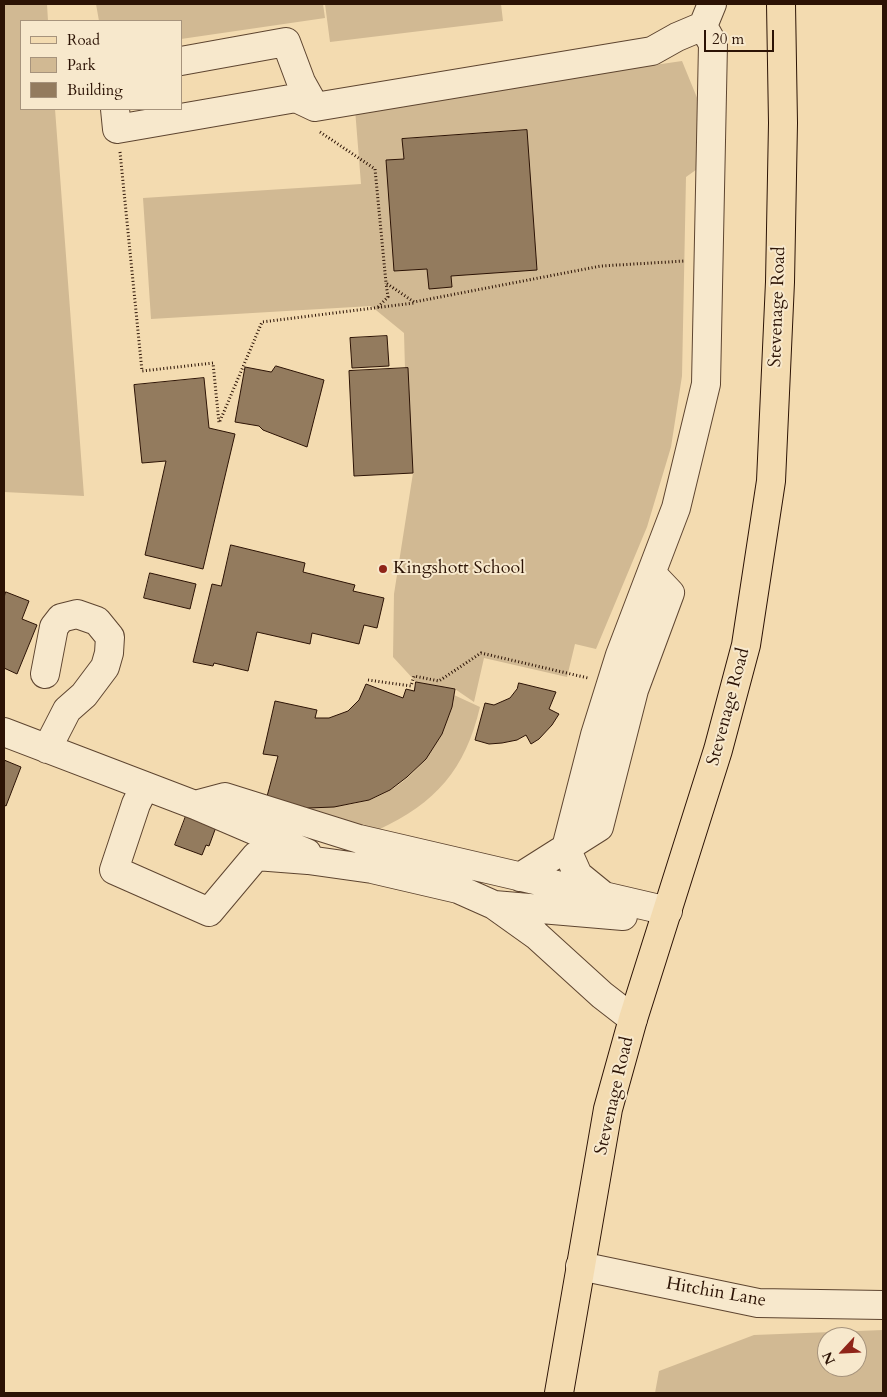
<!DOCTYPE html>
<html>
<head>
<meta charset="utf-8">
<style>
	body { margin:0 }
	#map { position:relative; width:887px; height:1397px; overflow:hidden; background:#f3dbb0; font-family:Cardo,serif }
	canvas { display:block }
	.frame { position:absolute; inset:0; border:5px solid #2c1305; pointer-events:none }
	.legend { position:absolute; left:20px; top:20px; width:162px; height:90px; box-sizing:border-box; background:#f7e8cc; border:1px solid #a6937c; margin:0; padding:6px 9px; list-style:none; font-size:15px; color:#2c1305 }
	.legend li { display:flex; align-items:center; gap:10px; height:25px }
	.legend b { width:25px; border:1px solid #a6937c }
	.north { position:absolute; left:817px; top:1327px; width:50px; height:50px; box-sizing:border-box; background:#f7e8cc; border:1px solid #a6937c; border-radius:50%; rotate:245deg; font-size:14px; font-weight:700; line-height:20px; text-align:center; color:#2c1305 }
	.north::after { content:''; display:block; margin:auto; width:18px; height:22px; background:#8f2418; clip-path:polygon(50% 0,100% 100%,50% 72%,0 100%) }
	.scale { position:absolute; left:704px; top:30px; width:70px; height:22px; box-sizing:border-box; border:2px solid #2c1305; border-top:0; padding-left:6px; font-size:15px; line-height:18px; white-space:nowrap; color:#2c1305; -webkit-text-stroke:4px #f7e8cc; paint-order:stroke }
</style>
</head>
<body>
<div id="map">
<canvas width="887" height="1397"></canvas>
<div class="frame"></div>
<ul class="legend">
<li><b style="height:6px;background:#f3dbb0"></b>Road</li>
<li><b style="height:14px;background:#d1b993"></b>Park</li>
<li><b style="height:14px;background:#937b5e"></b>Building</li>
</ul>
<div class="north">N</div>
<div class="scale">20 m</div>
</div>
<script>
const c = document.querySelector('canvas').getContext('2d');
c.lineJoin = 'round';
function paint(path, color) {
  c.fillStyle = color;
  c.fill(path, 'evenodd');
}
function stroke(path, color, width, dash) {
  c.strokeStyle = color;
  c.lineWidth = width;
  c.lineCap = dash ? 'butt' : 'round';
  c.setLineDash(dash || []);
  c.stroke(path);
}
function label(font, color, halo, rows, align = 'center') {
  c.font = font + ' Cardo,serif';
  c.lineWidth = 4;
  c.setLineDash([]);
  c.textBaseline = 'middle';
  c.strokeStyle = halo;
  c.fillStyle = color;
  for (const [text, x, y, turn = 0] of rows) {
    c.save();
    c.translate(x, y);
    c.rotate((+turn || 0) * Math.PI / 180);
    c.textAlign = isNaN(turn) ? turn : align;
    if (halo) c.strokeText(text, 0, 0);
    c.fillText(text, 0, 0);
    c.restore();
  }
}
const green = new Path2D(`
	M4 4H47L48 21H21V109H55L84 496 4 492Z
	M96 4H323L325 18 181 39V21H99Z
	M325 4H501L503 21 330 42Z
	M682 61 700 105V167L686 177 682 376 671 447 647 527 596 649 575 644 567 677 484 658 474 702 455 689 416 682 393 657 394 594 413 473 405 369 404 333 371 306 151 319 143 198 361 184 355 109Z
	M454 695 480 707C465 770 436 803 378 830L308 808C328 807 349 806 368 800 414 786 446 740 454 695Z
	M883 1330V1393H655L659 1371 754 1335ZM827 1337H857V1367H827Z`);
const building = new Path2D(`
	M527 130 537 270 451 276 452 287 429 289 427 269 394 271 386 160 404 159 402 139Z
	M387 336 389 366 352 368 350 338Z
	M276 366 324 380 307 447 263 430 259 426 235 422 245 367 271 372Z
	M408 368 413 473 354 476 349 371Z
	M204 378 209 428 235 434 203 569 145 555 166 461 142 463 134 385Z
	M231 545 305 563 303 572 355 585 353 591 384 598 377 628 364 625 359 644 312 633 310 644 257 632 248 671 214 663 213 666 193 662 212 584 221 586Z
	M150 573 196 584 190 609 144 598Z
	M6 592 29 601 22 619 37 625 17 674 4 668V598Z
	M416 682 455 689 452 707 442 734 426 759 407 777 390 790 369 800 334 807 308 808 266 800 278 756 263 754 275 701 317 710 315 718H329L348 711 359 700 366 684 403 698 406 689 414 691Z
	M519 683 556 692 549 709 559 714 552 725 539 739 531 744 526 735 517 740 502 743 489 744 475 740 485 703 494 705 510 698 517 689Z
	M4 760 21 767 6 806 4 805Z
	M186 816 216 827 209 846 206 845 202 855 175 845Z`);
const path = new Path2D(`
	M320 132 375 169 386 283 414 302 601 266 685 261
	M120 152 142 371 213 363 219 423
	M378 307 388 297 386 283
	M220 421 262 322 414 303
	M368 680 411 686 414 676 439 681 481 653 588 678`);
const minor = new Path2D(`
	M181 61 286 42 301 82 315 107
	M115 109 117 129 296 98 315 107 652 51 677 37 703 26 712 4
	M45 674 54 627 61 618 77 614 97 621 110 637 109 653 105 667 84 695 67 710 47 749
	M4 732 195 805 307 853
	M145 786 136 804 114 870 209 912 256 856 308 860 372 869 458 889 494 905 536 935 602 995 633 1019
	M195 805 225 797 359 839 668 911
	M520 877 599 827 634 690 670 593 652 574
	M605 897 578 875 566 848 595 735 620 655 676 508 706 384 713 44 703 26
	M494 905 623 916
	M580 1266 758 1303 883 1305`);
const major = new Path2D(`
	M559 1393 608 1109 633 1019 718 750 746 645 771 481 780 282 783 123 781 4`);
const markers = [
	[383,569,5,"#8f2418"]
];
const streetNames = [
	["Stevenage Road",778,307,-88],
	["Stevenage Road",729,707,-75],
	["Stevenage Road",615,1096,-77],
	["Hitchin Lane",716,1293,10]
];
const poiNames = [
	["Kingshott School",393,569]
];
paint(green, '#d1b993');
paint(building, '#937b5e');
stroke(building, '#2c1305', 1);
stroke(minor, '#5e4530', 30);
stroke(major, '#2c1305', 30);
stroke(path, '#2c1305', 3, [1, 2.5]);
stroke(minor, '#f7e8cc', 28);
stroke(major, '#f3dbb0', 28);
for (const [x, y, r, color] of markers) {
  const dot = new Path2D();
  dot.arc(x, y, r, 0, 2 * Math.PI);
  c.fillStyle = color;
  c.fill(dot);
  stroke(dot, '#f7e8cc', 2);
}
label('18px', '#2c1305', '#f7e8cc', streetNames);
label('18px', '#2c1305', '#f7e8cc', poiNames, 'left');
</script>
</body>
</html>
